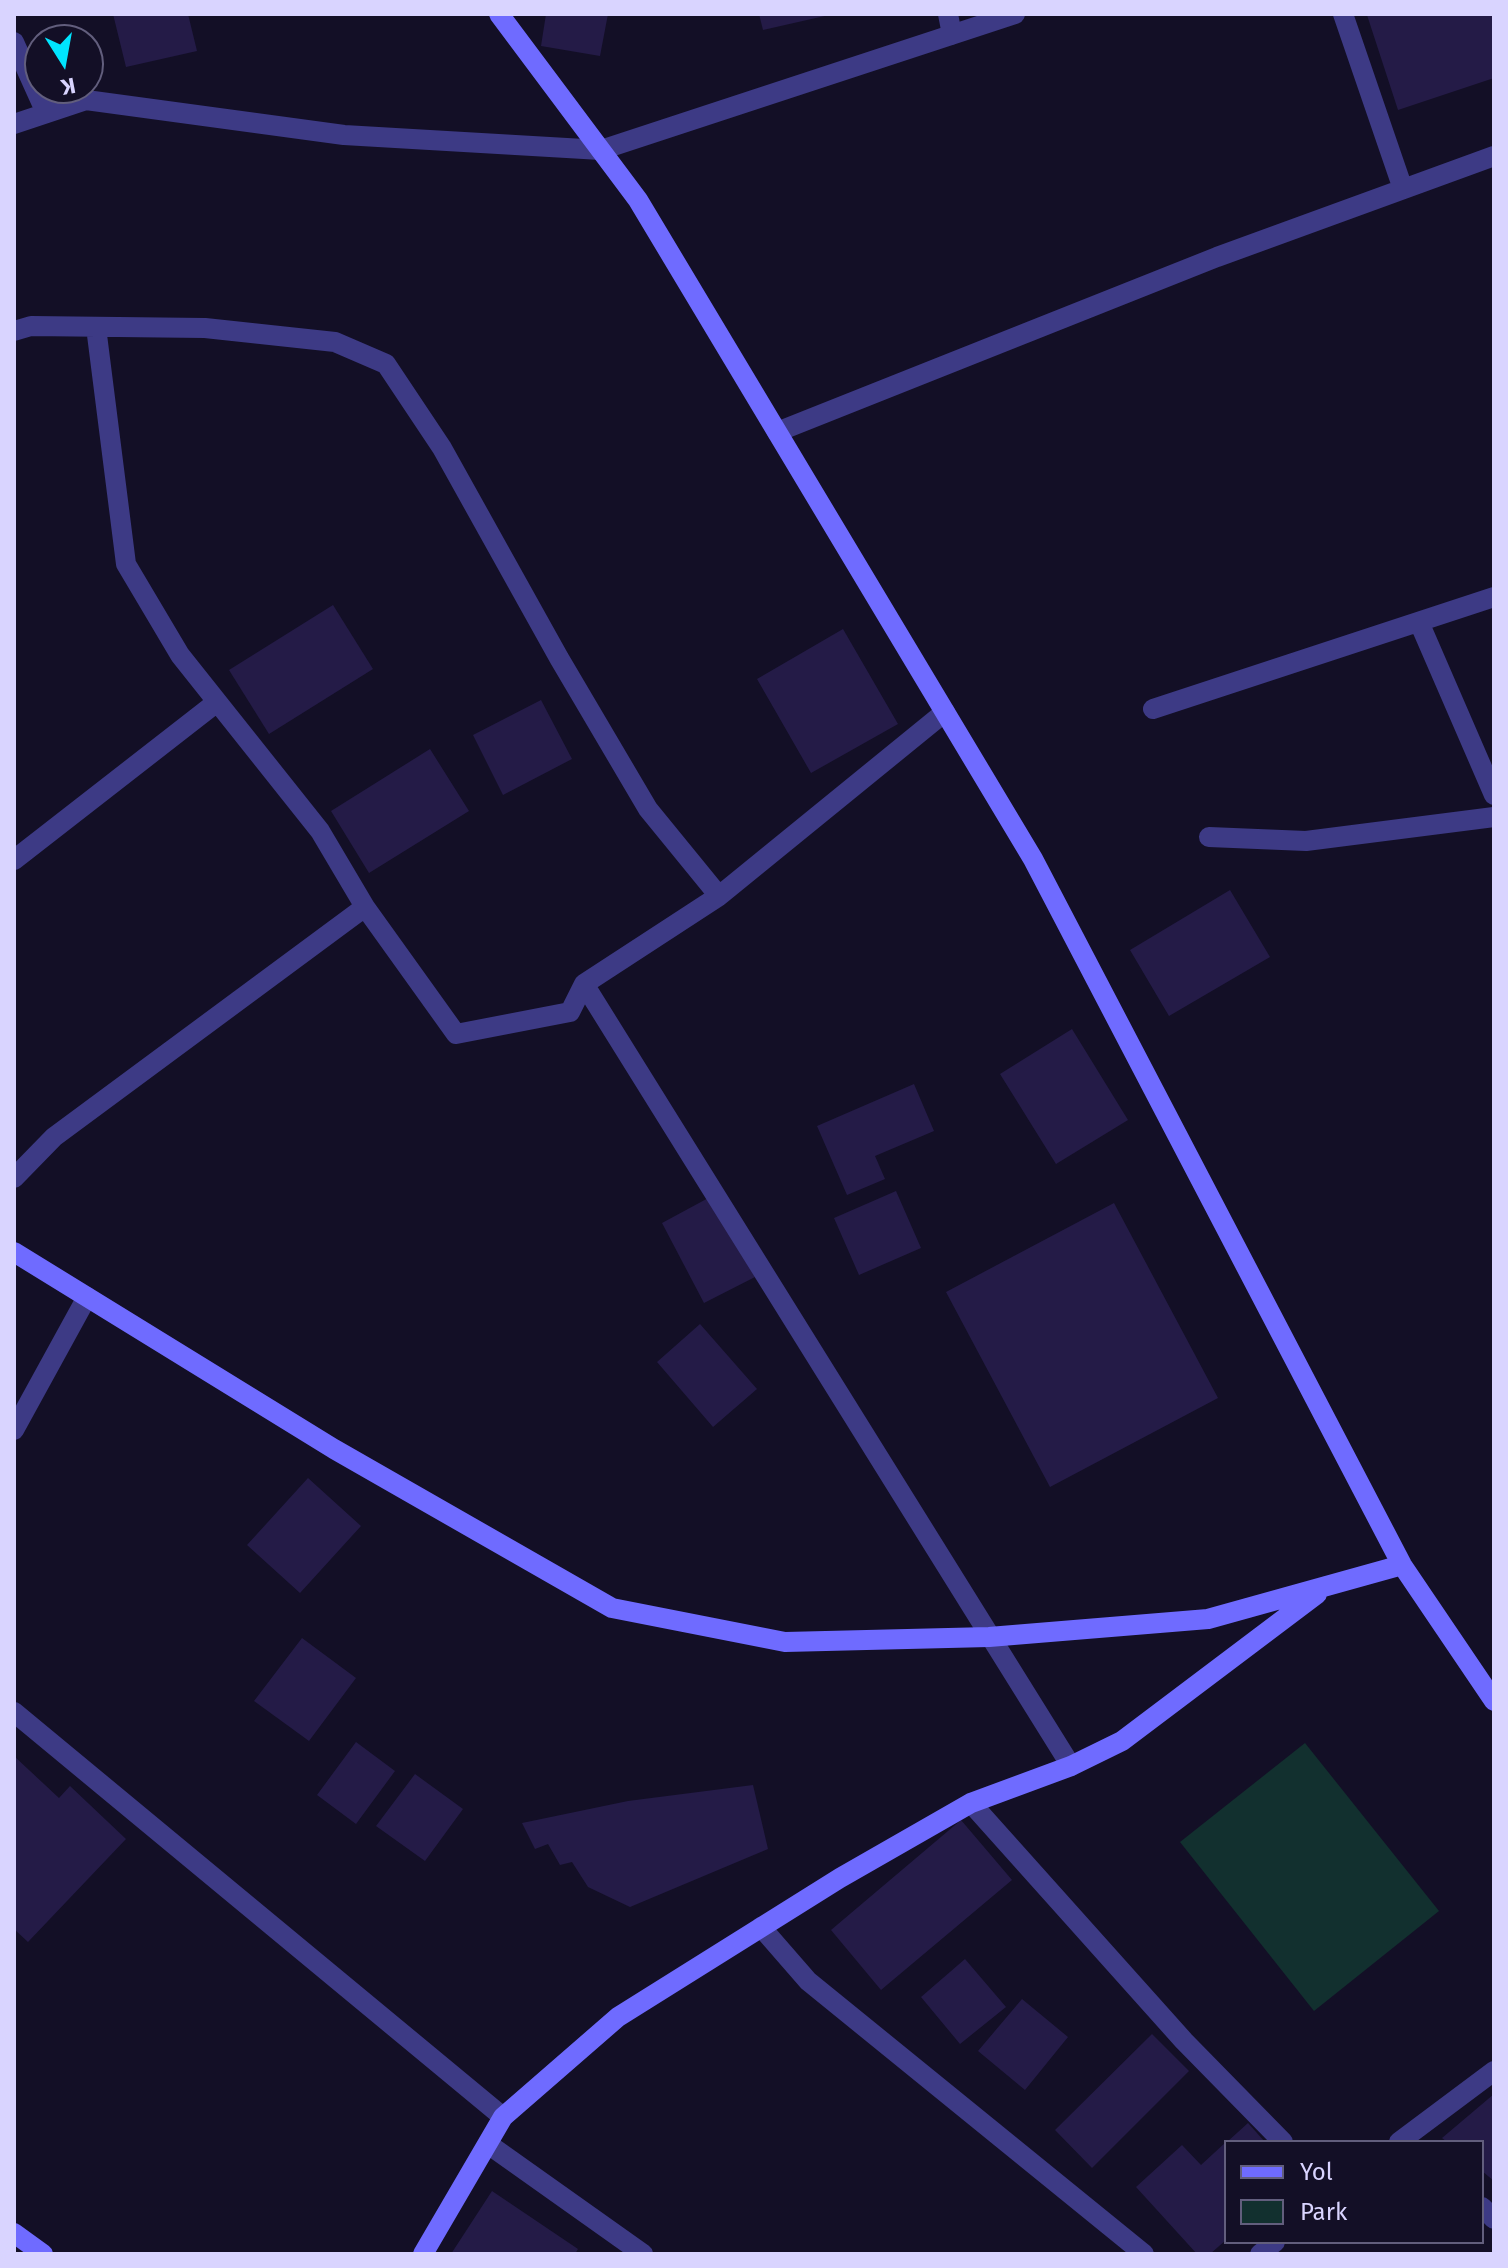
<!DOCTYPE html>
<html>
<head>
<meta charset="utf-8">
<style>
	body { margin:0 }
	#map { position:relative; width:1508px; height:2268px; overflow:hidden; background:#130f26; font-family:"Fira Sans",sans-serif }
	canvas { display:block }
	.frame { position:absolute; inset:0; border:16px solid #d9d4ff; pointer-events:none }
	.legend { position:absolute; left:1224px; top:2140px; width:260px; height:104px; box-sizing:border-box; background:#130f26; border:2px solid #625e7d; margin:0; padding:10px 14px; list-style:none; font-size:24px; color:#d9d4ff }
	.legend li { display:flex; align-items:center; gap:16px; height:40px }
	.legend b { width:40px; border:2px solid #625e7d }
	.north { position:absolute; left:24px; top:24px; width:80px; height:80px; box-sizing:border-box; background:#130f26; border:2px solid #625e7d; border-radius:50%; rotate:169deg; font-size:22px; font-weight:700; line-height:32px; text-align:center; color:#d9d4ff }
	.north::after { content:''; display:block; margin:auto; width:28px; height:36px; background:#00e5ff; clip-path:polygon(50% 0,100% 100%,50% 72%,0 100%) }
</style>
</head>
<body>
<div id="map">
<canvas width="1508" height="2268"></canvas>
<div class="frame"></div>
<ul class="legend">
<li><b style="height:10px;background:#6f6bff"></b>Yol</li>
<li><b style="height:22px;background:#12302f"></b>Park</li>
</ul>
<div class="north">K</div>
</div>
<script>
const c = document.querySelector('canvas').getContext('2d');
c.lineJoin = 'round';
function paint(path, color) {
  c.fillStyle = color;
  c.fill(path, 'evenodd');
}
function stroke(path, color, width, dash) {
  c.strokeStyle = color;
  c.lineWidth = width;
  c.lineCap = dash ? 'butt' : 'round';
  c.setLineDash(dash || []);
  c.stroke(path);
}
const green = new Path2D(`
	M1305 1743 1439 1911 1314 2011 1180 1842Z`);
const building = new Path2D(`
	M113 14H188L197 51 126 67Z
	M546 14H608L600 56 541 46Z
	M759 14H829V15L763 30Z
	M1494 14V78L1398 110 1367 15Z
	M333 605 373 669 269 734 229 670Z
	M843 629 898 724 811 773 757 679Z
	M541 700 572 759 503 795 473 735Z
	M430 749 469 811 369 873 331 811Z
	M1230 890 1270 957 1169 1016 1130 950Z
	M1072 1029 1128 1120 1056 1164 1000 1074Z
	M914 1084 934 1131 875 1156 885 1179 847 1195 817 1126Z
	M896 1191 921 1248 859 1275 834 1218Z
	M712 1196 755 1277 704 1303 662 1223Z
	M1114 1203 1218 1398 1050 1487 946 1292Z
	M700 1324 757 1389 713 1427 657 1362Z
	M308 1478 361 1526 300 1593 247 1545Z
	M302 1638 356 1678 309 1741 254 1701Z
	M356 1742 395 1771 356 1824 317 1795Z
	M14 1756 59 1798 70 1786 126 1839 28 1942 14 1929Z
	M415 1774 463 1809 425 1861 376 1826Z
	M753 1785 768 1849 630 1907 588 1887 572 1862 560 1865 548 1844 535 1849 522 1823 628 1801Z
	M961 1820 1012 1880 881 1990 831 1930Z
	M965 1959 1006 2007 960 2044 921 1997Z
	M1022 1999 1068 2037 1025 2090 978 2051Z
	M1152 2034 1189 2071 1092 2168 1055 2130Z
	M1494 2094V2181L1482 2171V2142H1447L1442 2138Z
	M1248 2123 1265 2142H1227Z
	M1226 2142V2240L1210 2254H1197L1136 2187 1182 2145 1201 2165Z
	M492 2191 578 2249 575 2254H451Z`);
const street = new Path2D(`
	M948 14 952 35
	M1343 14 1403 189
	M14 42 46 113
	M14 124 86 100 344 135 601 150 1015 14
	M96 327 126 564 180 655 320 831 365 907 456 1034 570 1012 584 984
	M14 331 31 326 205 328 335 342 386 364 442 448 559 658 648 809 719 896
	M777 432 1217 257 1494 156
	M1419 622 1494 795
	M1153 709 1494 597
	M945 712 719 896 584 984 1071 1766
	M1209 837 1306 841 1494 817
	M14 860 217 702
	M14 1178 54 1137 365 907
	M14 1430 87 1297
	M14 1712 503 2117
	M971 1803 1184 2041 1283 2142
	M761 1927 808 1981 1144 2254
	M1399 2142 1494 2071
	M488 2144 643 2254
	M1482 2207 1494 2219
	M1260 2254 1275 2242`);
const secondary = new Path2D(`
	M499 14 638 200 1033 859 1402 1565 1494 1701
	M14 1252 334 1449 612 1608 785 1642 989 1637 1208 1619 1402 1565
	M14 2233 43 2254
	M423 2254 503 2117 618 2017 840 1878 971 1803 1071 1766 1122 1741 1317 1594`);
paint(green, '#12302f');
paint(building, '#241b47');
stroke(street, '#3d3a85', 20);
stroke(secondary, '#6f6bff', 20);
</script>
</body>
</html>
